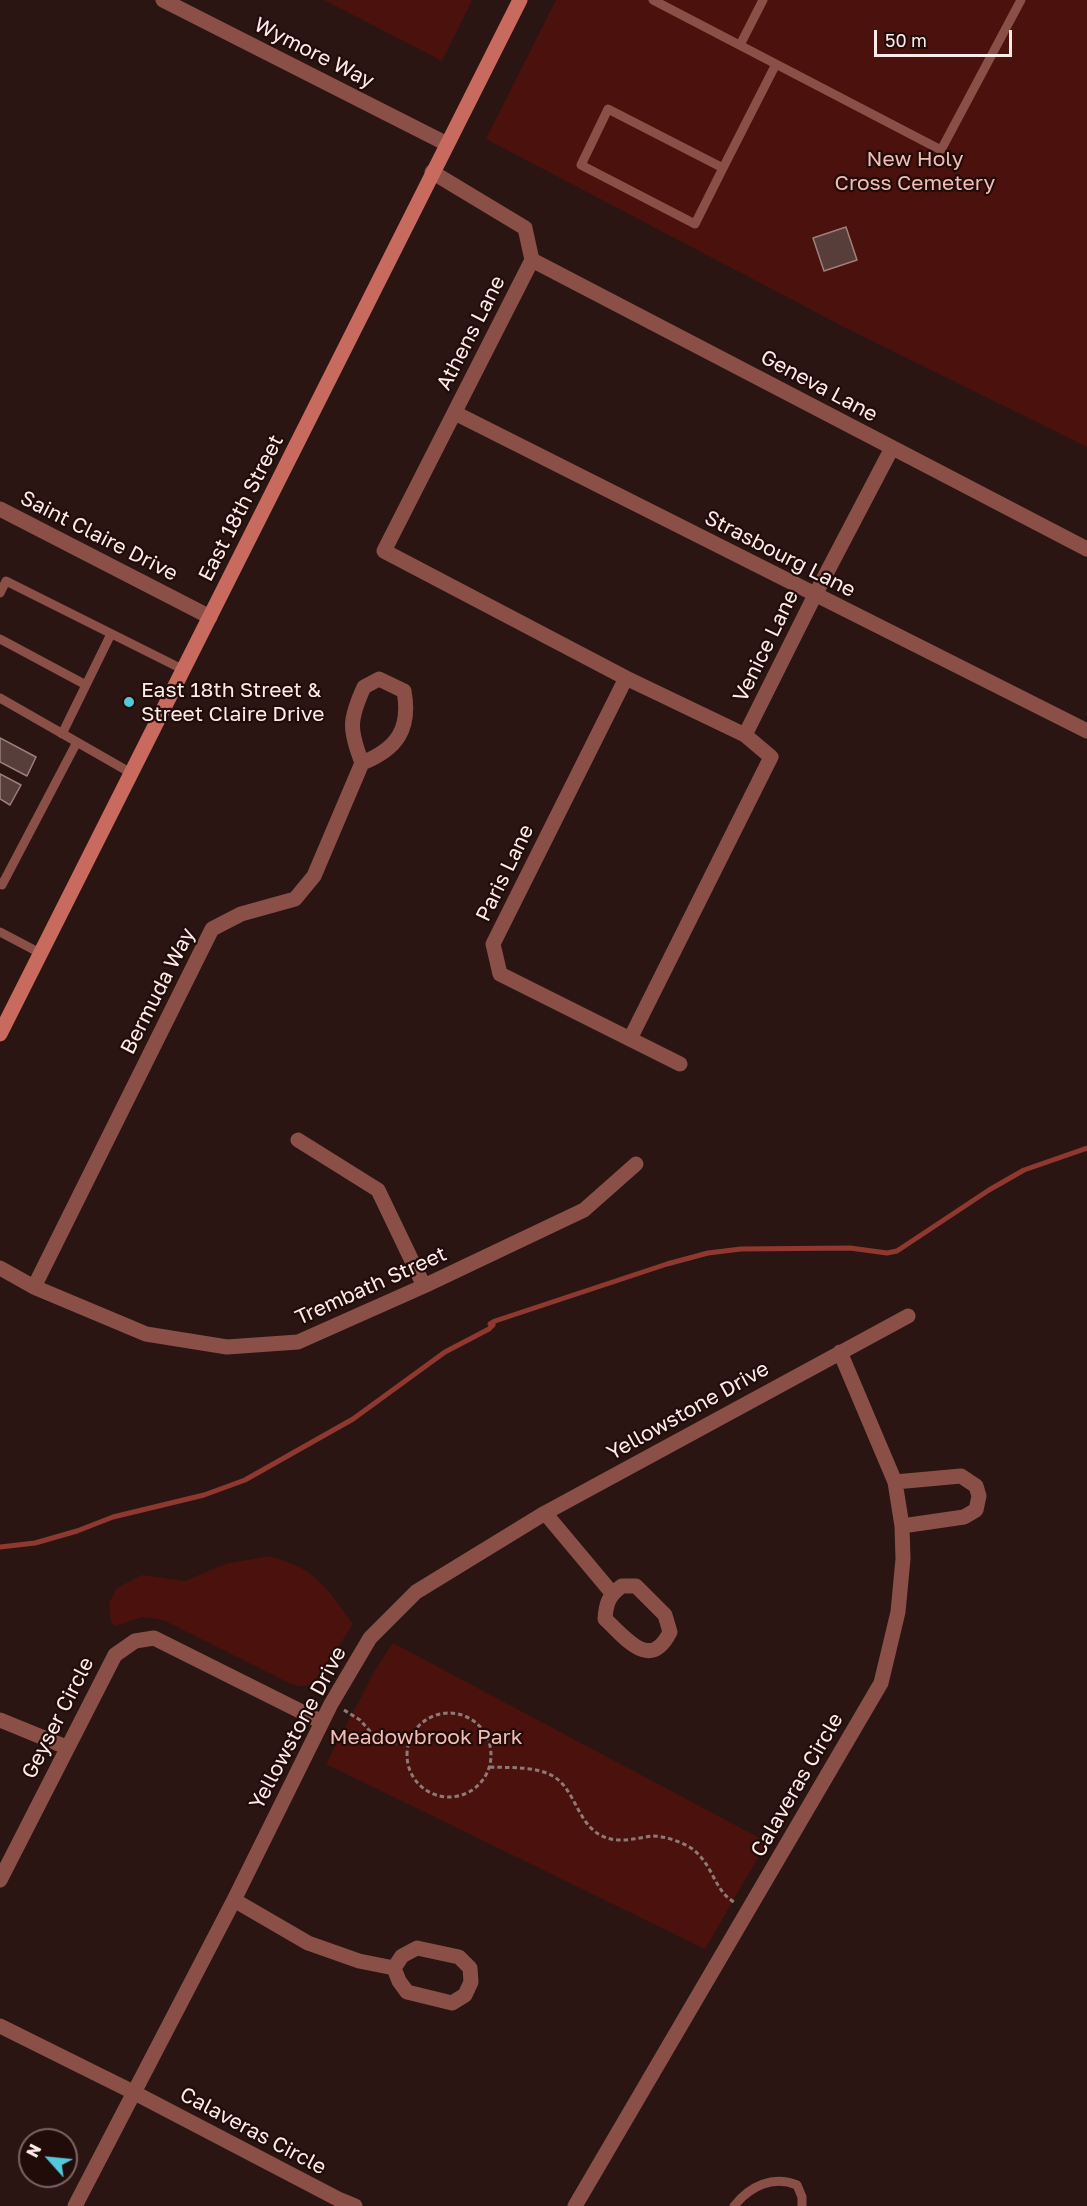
<!DOCTYPE html>
<html>
<head>
<meta charset="utf-8">
<style>
	body { margin:0 }
	#map { position:relative; width:1087px; height:2206px; overflow:hidden; background:#2b1512; font-family:"Golos Text",sans-serif }
	canvas { display:block }
	.north { position:absolute; left:18px; top:2128px; width:60px; height:60px; box-sizing:border-box; background:#210c0a; border:2px solid #796663; border-radius:50%; rotate:297deg; font-size:16px; font-weight:700; line-height:24px; text-align:center; color:#fcece9 }
	.north::after { content:''; display:block; margin:auto; width:21px; height:27px; background:#53cadc; clip-path:polygon(50% 0,100% 100%,50% 72%,0 100%) }
	.scale { position:absolute; left:874px; top:30px; width:138px; height:27px; box-sizing:border-box; border:3px solid #fcece9; border-top:0; padding-left:8px; font-size:18px; line-height:21px; white-space:nowrap; color:#fcece9; -webkit-text-stroke:4px #210c0a; paint-order:stroke }
</style>
</head>
<body>
<div id="map">
<canvas width="1087" height="2206"></canvas>
<div class="north">N</div>
<div class="scale">50 m</div>
</div>
<script>
const c = document.querySelector('canvas').getContext('2d');
c.lineJoin = 'round';
function paint(path, color) {
  c.fillStyle = color;
  c.fill(path, 'evenodd');
}
function stroke(path, color, width, dash) {
  c.strokeStyle = color;
  c.lineWidth = width;
  c.lineCap = dash ? 'butt' : 'round';
  c.setLineDash(dash || []);
  c.stroke(path);
}
function label(font, color, halo, rows, align = 'center') {
  c.font = font + ' "Golos Text",sans-serif';
  c.lineWidth = 4.5;
  c.setLineDash([]);
  c.textBaseline = 'middle';
  c.strokeStyle = halo;
  c.fillStyle = color;
  for (const [text, x, y, turn = 0] of rows) {
    c.save();
    c.translate(x, y);
    c.rotate((+turn || 0) * Math.PI / 180);
    c.textAlign = isNaN(turn) ? turn : align;
    if (halo) c.strokeText(text, 0, 0);
    c.fillText(text, 0, 0);
    c.restore();
  }
}
const green = new Path2D(`
	M324 0H472L442 61Z
	M556 0H1087V447L844 327 486 139Z
	M269 1556C318 1570 324 1585 353 1624L318 1679C307 1689 300 1687 287 1682L163 1620 143 1617 115 1626 111 1622 109 1603 117 1588 142 1575 185 1581 225 1564Z
	M393 1643 767 1842 705 1949 326 1764 375 1670Z`);
const stream = new Path2D(`
	M0 1547 35 1543 77 1531 113 1517 204 1495 245 1480 353 1419 445 1352 489 1329 493 1325 490 1324 495 1321 667 1264 708 1253 741 1249 850 1248 887 1253 897 1251 989 1190 1024 1170 1087 1148`);
const building = new Path2D(`
	M846 227 857 260 824 271 813 238Z
	M0 738 36 757 27 776 0 762Z
	M0 774 21 785 10 805 0 799Z`);
const path = new Path2D(`
	M344 1710 360 1720 377 1739 409 1746
	M407 1755a42 42 0 1 1 84 0a42 42 0 1 1-84 0Z
	M490 1767C510 1768 535 1766 553 1776 576 1790 577 1824 602 1836 619 1844 636 1838 653 1836 664 1836 678 1841 688 1846 714 1862 712 1889 734 1902`);
const service = new Path2D(`
	M653 0 941 150 1021 0
	M740 45 763 0
	M723 168 695 224 581 165 608 109 723 168 776 64
	M0 593 6 581 184 670
	M0 639 86 685
	M0 698 131 773
	M62 734 111 634
	M0 883 2 885 77 742
	M0 932 40 953
	M734 2206C750 2186 773 2175 797 2185L802 2197V2206`);
const minor = new Path2D(`
	M163 0 447 144
	M432 172 525 228 532 260 384 551 626 678 745 735 771 757 630 1039
	M532 260 1087 549
	M455 413 1087 731
	M0 509 210 617
	M626 678 493 944 500 974 680 1064
	M745 735 815 595 892 448
	M298 1140 378 1190 424 1286
	M0 1268 34 1287 146 1334 227 1347 298 1342 424 1286 584 1210 636 1164
	M34 1287 212 929 241 914 295 899 314 876 362 763C397 749 411 729 404 691L379 679 364 687C349 720 349 729 362 763
	M895 1482 961 1476 976 1486 979 1496 976 1510 964 1517 902 1526
	M545 1513 612 1593
	M622 1586H636L665 1615 670 1632C650 1672 626 1638 605 1619 606 1603 609 1595 622 1586Z
	M0 1720 66 1747
	M0 1880 115 1655 135 1641 154 1638 322 1722
	M234 1900 308 1943 359 1961 394 1968
	M417 1948 459 1957 470 1968 471 1982 465 1995 452 2003 407 1992 399 1981 394 1968 402 1956Z
	M0 2026 133 2092 338 2199 355 2206
	M75 2206 234 1900 331 1704 370 1638 416 1592 545 1513 908 1316
	M575 2206 881 1683 898 1612 903 1559 902 1526 895 1482 840 1352`);
const secondary = new Path2D(`
	M0 1034 520 0`);
const markers = [
	[129,702,6,"#53cadc"]
];
const streetNames = [
	["Wymore Way",314,53,27],
	["Athens Lane",471,333,-63],
	["Geneva Lane",819,386,28],
	["East 18th Street",241,508,-63],
	["Saint Claire Drive",99,536,27],
	["Strasbourg Lane",780,554,27],
	["Venice Lane",766,646,-64],
	["Paris Lane",505,873,-64],
	["Bermuda Way",158,991,-63],
	["Trembath Street",371,1286,-24],
	["Yellowstone Drive",688,1411,-29],
	["Geyser Circle",58,1718,-63],
	["Yellowstone Drive",298,1728,-62],
	["Calaveras Circle",797,1785,-60],
	["Calaveras Circle",253,2131,28]
];
const parkNames = [
	["New Holy",915,159],
	["Cross Cemetery",915,183],
	["Meadowbrook Park",426,1737]
];
const poiNames = [
	["East 18th Street &",141,690],
	["Street Claire Drive",141,714]
];
paint(green, '#4b110c');
stroke(stream, '#8f382f', 5);
paint(building, '#573e3a');
stroke(building, '#9d807c', 1.5);
stroke(path, '#8d7a77', 3, [4.5, 3]);
stroke(service, '#8a4f47', 9);
stroke(minor, '#8a4f47', 15);
stroke(secondary, '#c96a5e', 15);
for (const [x, y, r, color] of markers) {
  const dot = new Path2D();
  dot.arc(x, y, r, 0, 2 * Math.PI);
  c.fillStyle = color;
  c.fill(dot);
  stroke(dot, '#210c0a', 2);
}
label('21px', '#fcece9', '#210c0a', streetNames);
label('21px', '#f0bdb5', '#210c0a', parkNames);
label('21px', '#fcece9', '#210c0a', poiNames, 'left');
</script>
</body>
</html>
